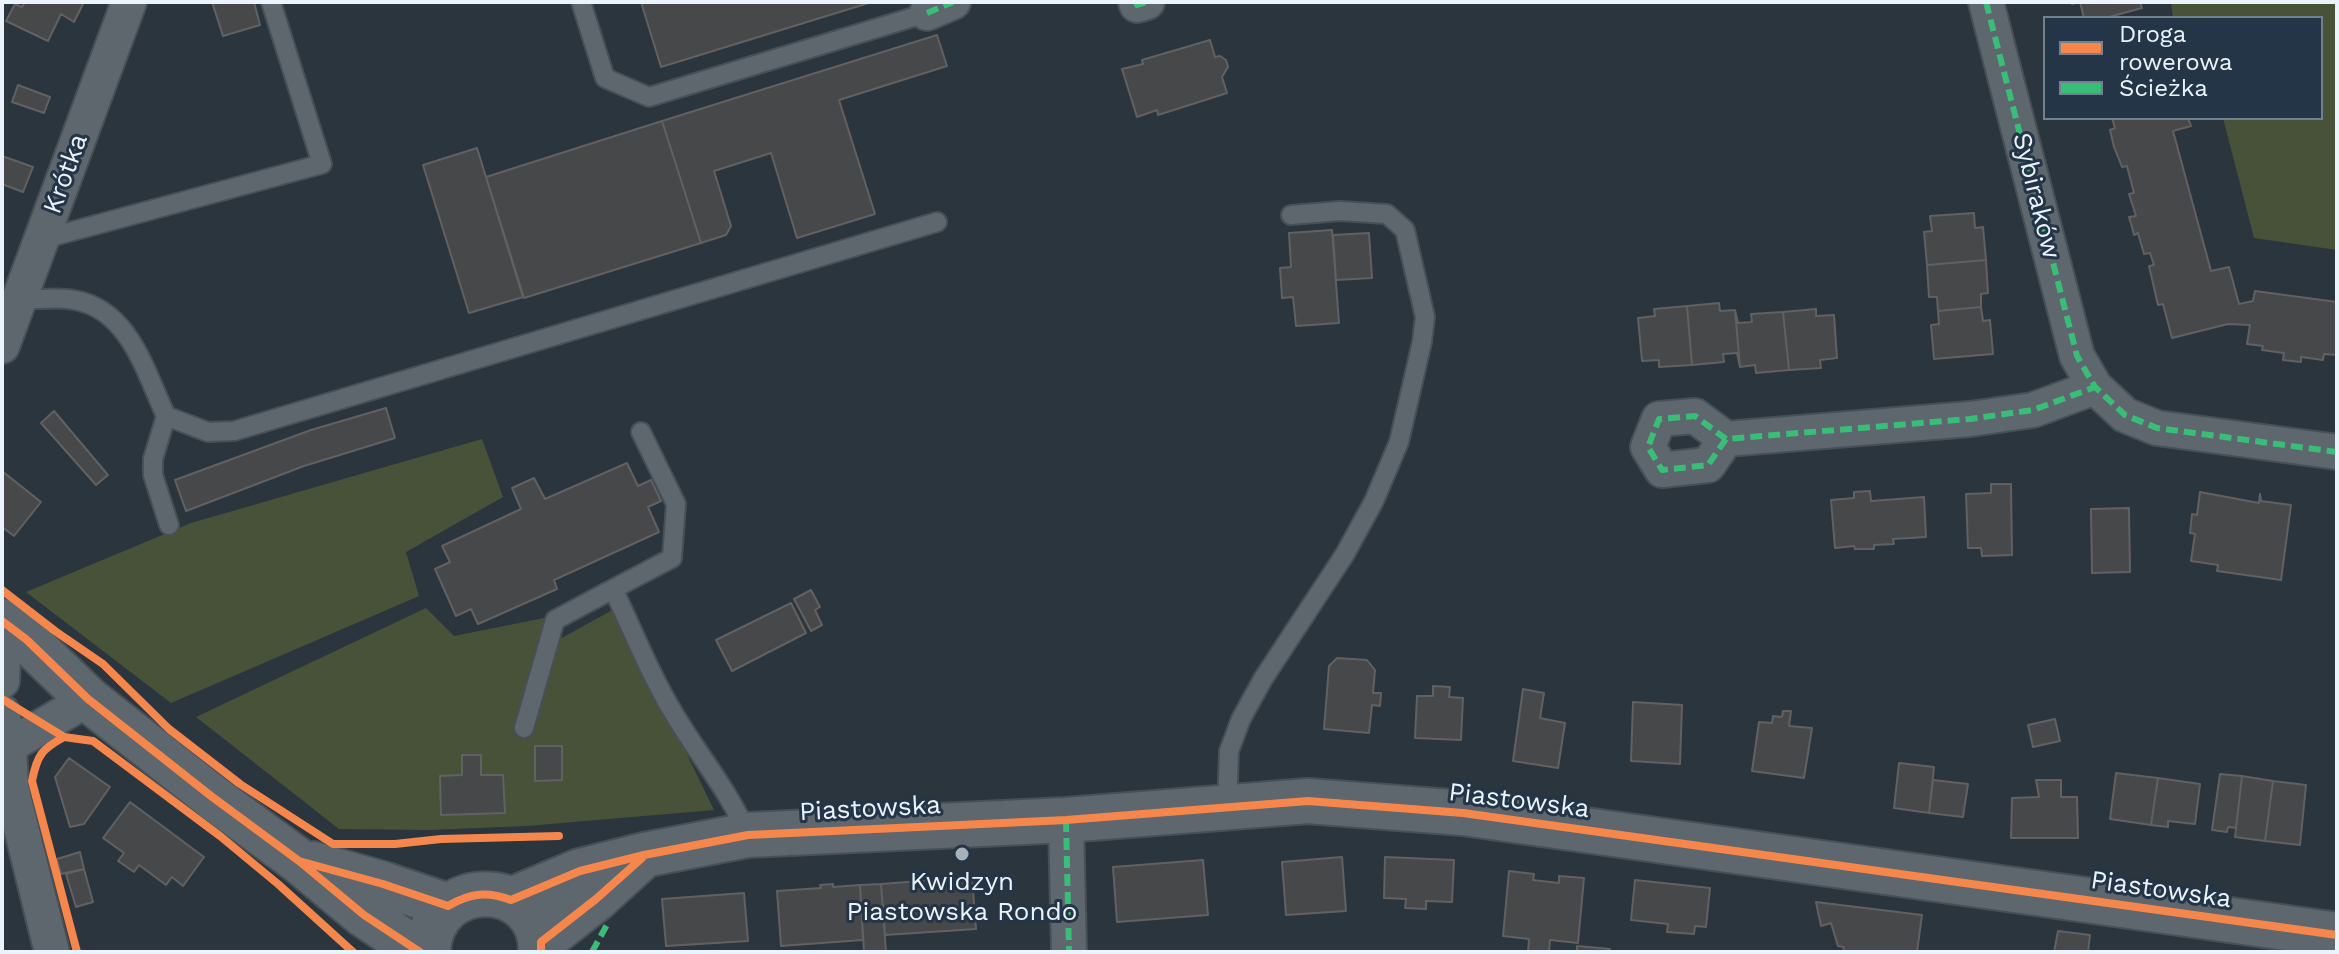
<!DOCTYPE html>
<html>
<head>
<meta charset="utf-8">
<style>
	body { margin:0 }
	#map { position:relative; width:2339px; height:954px; overflow:hidden; background:#2b353e; font-family:"Work Sans",sans-serif }
	canvas { display:block }
	.frame { position:absolute; inset:0; border:4px solid #ebf4fd; pointer-events:none }
	.legend { position:absolute; left:2043px; top:16px; width:280px; height:104px; box-sizing:border-box; background:#233546; border:2px solid #73818f; margin:0; padding:10px 14px; list-style:none; font-size:24px; color:#ebf4fd }
	.legend li { display:flex; align-items:center; gap:16px; height:40px }
	.legend b { width:40px; border:2px solid #73818f }
</style>
</head>
<body>
<div id="map">
<canvas width="2339" height="954"></canvas>
<div class="frame"></div>
<ul class="legend">
<li><b style="height:10px;background:#f5874c"></b>Droga rowerowa</li>
<li><b style="height:10px;background:#3abd76"></b>Ścieżka</li>
</ul>
</div>
<script>
const c = document.querySelector('canvas').getContext('2d');
c.lineJoin = 'round';
function paint(path, color) {
  c.fillStyle = color;
  c.fill(path, 'evenodd');
}
function stroke(path, color, width, dash) {
  c.strokeStyle = color;
  c.lineWidth = width;
  c.lineCap = dash ? 'butt' : 'round';
  c.setLineDash(dash || []);
  c.stroke(path);
}
function label(font, color, halo, rows, align = 'center') {
  c.font = font + ' "Work Sans",sans-serif';
  c.lineWidth = 6;
  c.setLineDash([]);
  c.textBaseline = 'middle';
  c.strokeStyle = halo;
  c.fillStyle = color;
  for (const [text, x, y, turn = 0] of rows) {
    c.save();
    c.translate(x, y);
    c.rotate((+turn || 0) * Math.PI / 180);
    c.textAlign = isNaN(turn) ? turn : align;
    if (halo) c.strokeText(text, 0, 0);
    c.fillText(text, 0, 0);
    c.restore();
  }
}
const green = new Path2D(`
	M2171 2H2337V250L2254 238 2223 118H2321V18H2173Z
	M482 439 503 497 406 552 419 596 171 703 26 592 191 523Z
	M426 608 454 636 544 618 560 639 616 608 714 810 527 826 431 830 339 829 196 717Z`);
const building = new Path2D(`
	M25 2H84L74 22 61 14 48 41 6 21 15 4 22 7Z
	M212 2H254L260 25 223 36Z
	M641 2H872L661 67Z
	M2072 2H2140L2142 8 2105 18H2084L2080 2 2072 4Z
	M937 35 947 66 839 100 875 214 797 238 771 153 714 171 731 226 726 235 701 243 662 121Z
	M1210 40 1215 57 1220 56 1226 60 1228 67 1222 77 1227 93 1158 115 1157 110 1137 117 1122 69 1143 64 1142 60Z
	M18 85 50 97 44 113 12 102Z
	M2112 118H2188L2191 126 2173 131 2211 271 2229 267 2239 304 2253 301 2255 291 2337 302V360V355L2324 354 2323 360 2301 357V362L2283 360 2284 353 2262 350 2263 346 2247 344 2250 325 2228 324 2172 338 2163 304 2158 305 2149 266 2154 265 2150 253 2144 254 2138 233 2134 235 2132 227 2129 217 2136 216 2129 194 2134 193 2127 166 2122 167 2114 147 2110 130 2115 128Z
	M662 121 701 243 524 298 486 177Z
	M477 148 523 297 469 313 423 165Z
	M2 156 33 167 23 192 2 184Z
	M1974 213 1975 228 1983 227 1986 260 1927 265 1924 232 1932 231 1930 216Z
	M1332 230 1339 323 1296 326 1293 297 1282 298 1280 268 1291 267 1289 233Z
	M1369 233 1372 278 1336 280 1333 235Z
	M1986 260 1988 293 1981 294V307L1938 311 1937 297H1929L1927 265Z
	M1719 303 1720 311 1735 310 1740 367 1737 353 1723 354 1724 362 1692 365 1687 306Z
	M1687 306 1692 365 1659 367V360L1642 361 1638 318 1655 316 1654 309Z
	M1981 307 1983 321 1990 320 1993 354 1934 359 1931 325 1939 324 1938 311Z
	M1816 309V316L1834 315 1837 358 1820 360 1821 368 1789 370 1783 312Z
	M1735 310 1738 323 1752 322 1751 314 1783 312 1789 370 1756 373 1755 365 1740 367Z
	M386 408 395 438 304 466 186 511 175 480 311 430Z
	M54 411 108 475 96 485 41 423Z
	M627 463 638 486 651 480 661 501 648 507 659 532 554 580 557 589 478 624 471 609 456 616 435 569 450 562 442 546 521 509 512 488 534 478 545 499Z
	M2 471 41 502 14 536 2 527Z
	M1991 484H2011L2012 555 1982 556 1981 548H1968L1966 494 1991 493Z
	M1870 491 1871 501 1924 497 1926 537 1893 539 1894 544 1874 545V549H1855L1854 546 1835 548 1831 500 1854 498V492Z
	M2200 492 2259 503 2260 494 2261 501 2291 505 2281 580 2217 571 2218 565 2191 561 2195 534 2190 533 2192 514 2197 515Z
	M2129 508 2130 572 2092 573 2091 509Z
	M811 590 820 607 815 610 822 625 811 631 794 599Z
	M791 603 806 633 732 671 716 640Z
	M1337 658 1367 660 1375 670 1373 693H1381L1380 706 1372 705 1369 733 1324 729 1329 666Z
	M1433 686 1450 687 1449 697 1463 698 1461 740 1415 738 1417 696H1433Z
	M1523 689 1544 693 1540 718 1565 723 1558 768 1513 761Z
	M1633 702 1682 705 1680 764 1631 761Z
	M1783 711H1791L1789 726 1812 728 1804 778 1752 771 1759 722 1772 723 1773 716 1782 717Z
	M2055 719 2060 741 2033 747 2028 725Z
	M535 746H562V780L535 781Z
	M462 755H481V775H503L505 813 441 815 440 776 462 775Z
	M69 758 110 787 84 824 70 827 55 777Z
	M1899 763 1934 767 1929 813 1894 808Z
	M2116 773 2158 778 2151 825 2110 819Z
	M2220 774 2242 776 2236 828 2228 827 2227 832 2212 830Z
	M2242 776 2273 781 2265 841 2235 837Z
	M2158 778 2200 784 2195 824 2168 821V827L2151 825Z
	M1933 780 1968 784 1963 817 1929 813Z
	M2036 780H2061V797H2077L2078 838H2011L2012 798 2039 797Z
	M2273 781 2306 785 2300 845 2265 841Z
	M130 802 204 857 183 886 172 877 166 885 139 865 134 872 118 861 124 853 103 838Z
	M80 852 84 869 61 874 57 859Z
	M1342 857 1346 911 1286 915 1282 862Z
	M1385 857 1454 860 1452 902 1426 901V909L1405 908 1406 899 1384 898Z
	M1203 860 1208 915 1117 922 1113 867Z
	M84 869 93 902 76 907 66 874Z
	M1509 871 1534 874 1533 880 1559 883V876L1584 878 1578 943 1550 940 1549 952 1528 951 1529 939 1503 936Z
	M972 877 976 929 885 935 881 884Z
	M1635 880 1710 888 1706 927 1695 926 1694 934 1667 932 1668 924 1631 920Z
	M833 884V887L860 885 863 940 781 946 777 891 821 888 820 885Z
	M881 884 886 952H864L860 885Z
	M744 893 748 941 666 946 662 899Z
	M1816 902 1922 915 1917 952H1843L1844 947 1838 946 1831 923 1821 926Z
	M2058 931 2090 935 2088 952H2054Z
	M1577 946 1610 949 1609 952H1577Z`);
const lane = new Path2D(`
	M581 2 605 78 649 97 927 13
	M43 239 322 164 271 2
	M18 300C36 300 57 296 74 300 129 309 145 371 166 416L208 432 234 431 937 222
	M166 416 153 459V475L169 525
	M641 432 676 504 672 558 613 589C632 628 648 670 670 707 695 751 728 789 748 835
	M524 728 555 620 613 589
	M1227 807 1229 751 1241 719 1263 679 1345 554 1374 501 1399 442 1422 342 1425 317 1405 230 1387 214 1340 211 1291 215`);
const street = new Path2D(`
	M1136 2 1137 5 1147 2
	M1986 2 2077 356 2095 387 2125 415 2157 428 2337 452
	M927 13 953 2
	M2 346 129 2
	M1726 439 1708 465 1662 470 1648 447 1659 419 1695 416 1726 439 1970 419 2033 410 2095 387
	M2 681 3 658
	M2 712 9 746 11 787 52 952
	M9 746 88 699
	M1066 820 1069 952`);
const secondary = new Path2D(`
	M2 621 27 640 88 699 211 796 299 861 364 915 420 952
	M313 864 383 884 448 906
	M511 900 580 871 644 855 748 835 1066 820 1308 801 1463 813 2337 935
	M541 942 596 899 640 859
	M428 952C431 874 542 876 541 952`);
const quiet = new Path2D(`
	M1136 2 1137 5 1147 2
	M1986 2 2077 356 2095 387 2125 415 2157 428 2337 452
	M927 13 953 2
	M1726 439 1708 465 1662 470 1648 447 1659 419 1695 416 1726 439 1970 419 2033 410 2095 387
	M1066 820 1069 952
	M592 952 609 921`);
const cycleway = new Path2D(`
	M2 590 55 631 103 664 169 729 240 784 333 844H395L441 839 559 836
	M2 621 27 640 88 699 211 796 299 861 364 915 420 952
	M2 699 64 737 93 741 220 836 278 884 353 952
	M64 737C42 749 37 755 32 781L77 952
	M299 861 383 884 448 906C470 893 487 891 511 900L580 871 644 855 748 835 1066 820 1308 801 1463 813 2337 935
	M541 952V942L596 899 642 858`);
const markers = [
	[962,854,8,"#a8b1ba"]
];
const streetNames = [
	["Krótka",66,174,-70],
	["Sybiraków",2036,196,76],
	["Piastowska",1519,801,7],
	["Piastowska",870,809,-3],
	["Piastowska",2161,890,8]
];
const poiNames = [
	["Kwidzyn",962,882],
	["Piastowska Rondo",962,912]
];
paint(green, '#485239');
paint(building, '#474849');
stroke(building, '#616162', 2);
stroke(lane, '#485057', 22);
stroke(street, '#485057', 38);
stroke(secondary, '#485057', 48);
stroke(lane, '#5e666e', 18);
stroke(street, '#5e666e', 34);
stroke(secondary, '#5e666e', 44);
stroke(quiet, '#3abd76', 6, [12, 6]);
stroke(cycleway, '#f5874c', 8);
for (const [x, y, r, color] of markers) {
  const dot = new Path2D();
  dot.arc(x, y, r, 0, 2 * Math.PI);
  c.fillStyle = color;
  c.fill(dot);
  stroke(dot, '#233546', 3);
}
label('26px', '#ebf4fd', '#233546', streetNames);
label('26px', '#ebf4fd', '#233546', poiNames);
</script>
</body>
</html>
